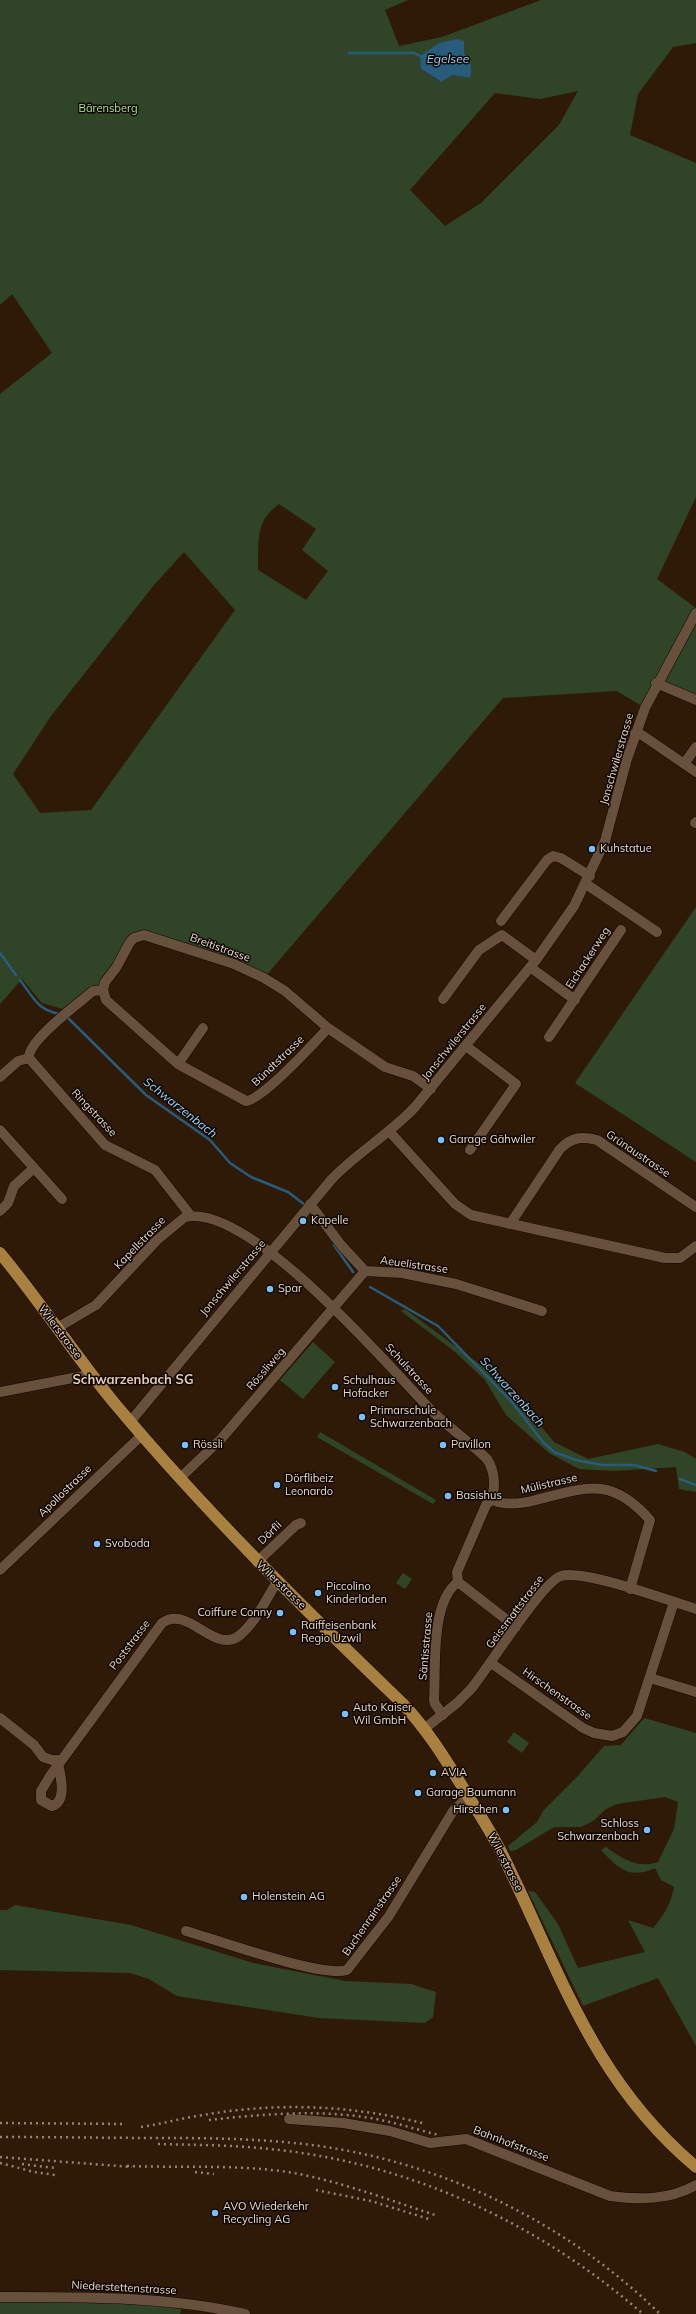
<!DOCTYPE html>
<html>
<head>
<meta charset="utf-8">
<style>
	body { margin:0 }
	canvas { display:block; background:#2e1a07 }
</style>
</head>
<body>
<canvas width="696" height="2314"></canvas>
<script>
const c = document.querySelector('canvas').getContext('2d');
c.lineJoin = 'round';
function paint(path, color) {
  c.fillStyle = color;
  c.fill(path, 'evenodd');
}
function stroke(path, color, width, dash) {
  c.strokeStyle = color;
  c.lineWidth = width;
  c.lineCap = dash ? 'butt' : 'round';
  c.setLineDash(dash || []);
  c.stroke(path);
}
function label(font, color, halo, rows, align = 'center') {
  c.font = font + ' Mulish,sans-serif';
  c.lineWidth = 3;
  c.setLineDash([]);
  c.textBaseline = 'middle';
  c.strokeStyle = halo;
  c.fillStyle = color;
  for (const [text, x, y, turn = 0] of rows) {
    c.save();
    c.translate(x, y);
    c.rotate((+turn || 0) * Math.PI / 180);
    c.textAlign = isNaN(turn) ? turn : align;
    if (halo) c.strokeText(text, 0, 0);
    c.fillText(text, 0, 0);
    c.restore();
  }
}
const green = new Path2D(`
	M0 0H408L385 10 399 46 442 37 541 0H696V43L673 47 638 94 630 135 696 163V497L657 579 696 608V700L663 687 645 708 617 691 503 698 264 978 139 936 97 987 66 1010 42 1003 22 979 0 1004V394L52 353 12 294 0 305ZM439 43 464 53 470 60V78L452 75 440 82 421 69 431 50ZM578 91 559 125 481 203 445 226 410 190 495 93 540 99ZM279 504 316 529 302 550 328 571 306 600 258 570C259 542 254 522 279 504ZM184 552 235 610 91 810 40 813 13 774 51 716 154 585Z
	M696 907V1162L575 1083Z
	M405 1309 505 1383 554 1442 588 1459 658 1444 685 1452 696 1459V1492L679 1489 676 1467 614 1471 579 1469 549 1453 506 1415 485 1380 454 1351 401 1311Z
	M313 1342 335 1362 303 1399 280 1380Z
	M320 1432 436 1500 433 1504 317 1437Z
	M403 1573 412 1579 405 1589 396 1583Z
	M644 1718 696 1733V2046L658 1978 583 2006 528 1891 535 1892 558 1924 578 1968 645 1952 628 1920 653 1928C664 1915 671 1904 674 1887L661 1880 655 1868C629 1880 618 1868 601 1850L606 1847C622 1859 638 1869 658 1862L674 1829 678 1802 665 1797 617 1804 606 1809 593 1821 581 1827H554L516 1850 510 1851 508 1846 537 1822 543 1811 576 1778 604 1746 621 1745Z
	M514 1732 529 1743 522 1753 507 1742Z
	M15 1905 131 1925 253 1963 345 1981 411 1984 436 1992 433 2017 425 2023 319 2018 177 1996 149 1979 130 1973 0 1970V1910H7Z
	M0 2297 183 2303 180 2314H0Z`);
const water = new Path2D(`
	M457 39 464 41V53C472 62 472 67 470 78L452 75 441 82 421 69 420 56 439 43Z`);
const stream = new Path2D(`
	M349 53H414L420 56
	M0 953 16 975
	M20 980C33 997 38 1011 61 1014
	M67 1017 146 1095 210 1140 230 1163 251 1177 288 1192 305 1205
	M334 1245 353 1272
	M370 1287 438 1326 512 1402 543 1442 554 1452 576 1460 602 1465H634L656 1471
	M680 1479 696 1485`);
const minor = new Path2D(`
	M656 683 696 700
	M635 733 642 735 696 772
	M684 764 696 747
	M695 823 696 822
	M586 884 657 932
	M501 921 547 860 553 856 561 858 590 876
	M530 967 575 1000
	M103 990 106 1000 178 1064 246 1101C263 1099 314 1043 328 1028
	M443 999 479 950 502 935 536 960
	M549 1037 621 930
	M466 1046 516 1084 470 1150
	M29 1058C27 1041 79 1003 93 991L103 990 105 982 116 968 130 942 134 938 144 935 234 964 264 978 285 991 328 1028 385 1067 413 1076 431 1089
	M29 1058 105 1145 155 1170 191 1216
	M178 1064 203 1028
	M0 1077 18 1061 29 1058
	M0 1130 62 1199
	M389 1131 455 1204 471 1215 665 1258H680L696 1246
	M310 1204 341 1245 365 1271 402 1273 456 1284 542 1311
	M0 1211 8 1203 14 1186 34 1168
	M510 1224 560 1149C572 1137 582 1136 597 1140L696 1207
	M57 1328 96 1305 157 1240 185 1217C249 1203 385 1362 428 1407 446 1426 468 1440 487 1459 495 1471 498 1494 486 1505L457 1572 458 1582
	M0 1392 83 1376 89 1371
	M130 1422 331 1180C356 1153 389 1135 415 1107L536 960 574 906 605 841 627 759 645 708 696 613
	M180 1478 221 1439 365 1271
	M492 1500C506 1506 521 1504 536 1500 587 1487 611 1476 650 1520L630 1589
	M257 1562 296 1525 301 1523
	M0 1570 142 1435
	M458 1582 516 1627
	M491 1663 583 1728 594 1733 612 1736 623 1732 637 1716 674 1602
	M650 1678 696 1692
	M443 1715 435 1704 434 1700C436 1669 430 1602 458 1582
	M0 1718 34 1745 43 1757 52 1760H61
	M424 1729 457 1703 471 1689C488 1668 543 1581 561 1576 584 1569 669 1601 696 1609
	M58 1764C61 1776 67 1802 52 1806L41 1800V1791L50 1776 162 1623C189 1604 214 1656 240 1635 256 1622 266 1599 277 1582
	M186 1931C217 1940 322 1978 347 1970L389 1916 453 1811 468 1797
	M289 2119 343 2123 390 2131 430 2143 466 2139 610 2196C640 2200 669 2200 696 2185
	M0 2297C82 2297 164 2296 245 2314`);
const major = new Path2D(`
	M0 1253C41 1302 75 1356 116 1405 205 1511 302 1607 402 1703 426 1728 444 1757 462 1786 477 1811 494 1835 506 1862 562 1977 594 2081 696 2167`);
const rail = new Path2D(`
	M209 2120C264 2114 322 2109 376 2119 397 2123 418 2130 439 2135
	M0 2123 125 2124
	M141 2127C162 2124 182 2118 203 2115 278 2102 353 2105 426 2124
	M0 2137C56 2137 111 2138 167 2138 215 2138 264 2139 312 2145 442 2162 566 2222 660 2314
	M158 2144C198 2145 239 2145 279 2150 414 2165 541 2225 643 2314
	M0 2157 132 2167
	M0 2163 34 2172 55 2175
	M22 2164 55 2168
	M127 2166C182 2168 239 2164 294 2173 342 2182 389 2200 435 2215
	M195 2172 214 2174
	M316 2190 371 2201 432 2220`);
const markers = [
	[592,849,4,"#7abef8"],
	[441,1140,4,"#7abef8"],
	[303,1221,4,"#7abef8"],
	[270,1289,4,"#7abef8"],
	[335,1387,4,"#7abef8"],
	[362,1417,4,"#7abef8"],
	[185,1445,4,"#7abef8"],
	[443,1445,4,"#7abef8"],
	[277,1485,4,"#7abef8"],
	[448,1496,4,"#7abef8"],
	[97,1544,4,"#7abef8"],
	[318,1593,4,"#7abef8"],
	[280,1613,4,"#7abef8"],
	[293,1632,4,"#7abef8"],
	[345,1714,4,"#7abef8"],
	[433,1773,4,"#7abef8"],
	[418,1793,4,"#7abef8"],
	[506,1810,4,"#7abef8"],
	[647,1830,4,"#7abef8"],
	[244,1897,4,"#7abef8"],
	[215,2213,4,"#7abef8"]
];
const parkNames = [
	["Bärensberg",108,109]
];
const streetNames = [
	["Jonschwilerstrasse",617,759,-74],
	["Breitistrasse",220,948,20],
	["Eichackerweg",588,958,-57],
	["Jonschwilerstrasse",454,1042,-51],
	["Bündtstrasse",278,1061,-44],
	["Ringstrasse",94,1113,47],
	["Grünaustrasse",638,1154,34],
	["Kapellstrasse",140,1243,-46],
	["Aeuelistrasse",414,1265,8],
	["Jonschwilerstrasse",233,1278,-50],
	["Wilerstrasse",60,1332,53],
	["Rössliweg",266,1369,-49],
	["Schulstrasse",409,1369,47],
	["Mülistrasse",549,1484,-13],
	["Apollostrasse",65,1491,-44],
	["Dörfli",270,1533,-44],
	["Wilerstrasse",281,1585,44],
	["Geissmattstrasse",515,1612,-53],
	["Poststrasse",130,1645,-53],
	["Säntisstrasse",426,1646,-85],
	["Hirschenstrasse",557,1694,35],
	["Wilerstrasse",505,1862,63],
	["Buchenrainstrasse",372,1916,-55],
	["Bahnhofstrasse",511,2144,21],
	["Niederstettenstrasse",124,2288,3]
];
const poiNames = [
	["Kuhstatue",600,849],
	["Garage Gähwiler",449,1140],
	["Kapelle",311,1221],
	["Spar",278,1289],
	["Schulhaus",343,1381],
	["Hofacker",343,1394],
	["Primarschule",370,1411],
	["Schwarzenbach",370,1424],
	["Rössli",193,1445],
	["Pavillon",451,1445],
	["Dörflibeiz",285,1479],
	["Leonardo",285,1492],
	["Basishus",456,1496],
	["Svoboda",105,1544],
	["Piccolino",326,1587],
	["Kinderladen",326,1600],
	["Coiffure Conny",272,1613,"right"],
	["Raiffeisenbank",301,1626],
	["Regio Uzwil",301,1639],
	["Auto Kaiser",353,1708],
	["Wil GmbH",353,1721],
	["AVIA",441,1773],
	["Garage Baumann",426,1793],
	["Hirschen",498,1810,"right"],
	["Schloss",639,1824,"right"],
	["Schwarzenbach",639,1837,"right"],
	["Holenstein AG",252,1897],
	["AVO Wiederkehr",223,2207],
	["Recycling AG",223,2220]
];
const waterNames = [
	["Egelsee",448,59],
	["Schwarzenbach",180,1108,38],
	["Schwarzenbach",512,1392,48]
];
const quarterNames = [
	["Schwarzenbach SG",133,1380]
];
paint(green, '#304527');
paint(water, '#295c7c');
stroke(stream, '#295c7c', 2.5);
stroke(minor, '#150500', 11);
stroke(major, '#150500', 13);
stroke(minor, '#67503c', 10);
stroke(major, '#a88140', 12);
stroke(rail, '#948475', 2.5, [2, 4]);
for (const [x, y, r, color] of markers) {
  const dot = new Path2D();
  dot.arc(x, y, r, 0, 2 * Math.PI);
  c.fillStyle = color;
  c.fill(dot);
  stroke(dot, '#100702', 1.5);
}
label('11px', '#b0e29d', '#100702', parkNames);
label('11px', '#e8dace', '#100702', streetNames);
label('11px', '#e8dace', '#100702', poiNames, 'left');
label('italic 12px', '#99d6fe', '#100702', waterNames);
label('bold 13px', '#e5cab3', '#100702', quarterNames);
</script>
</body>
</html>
